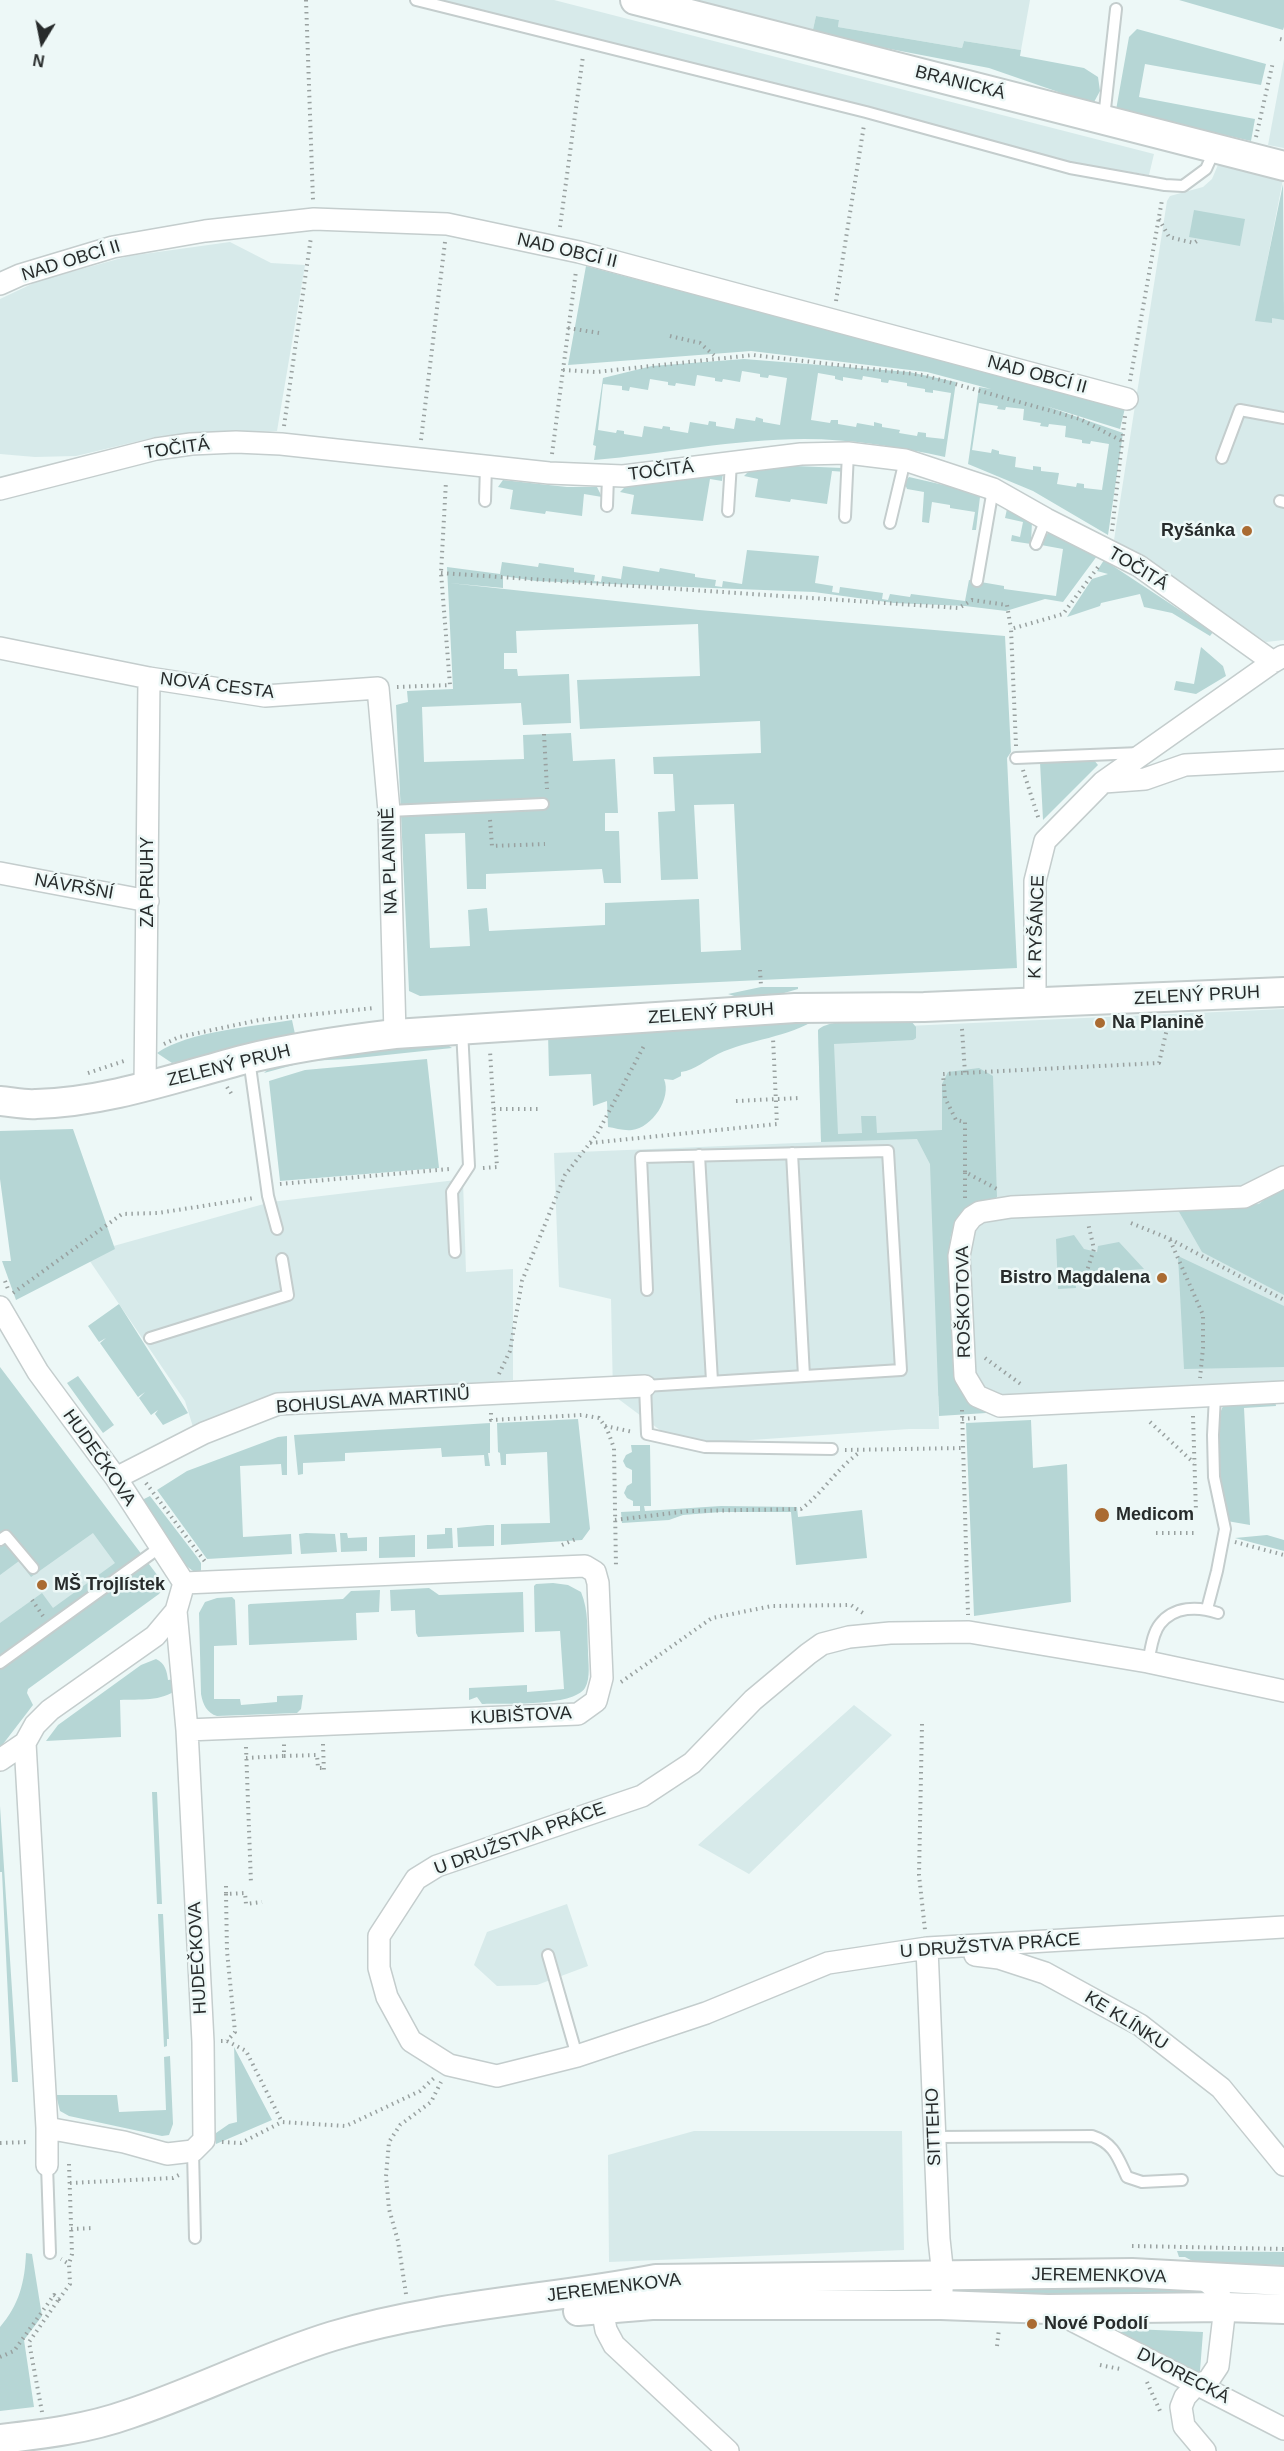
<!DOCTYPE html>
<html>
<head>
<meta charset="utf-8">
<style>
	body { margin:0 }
	#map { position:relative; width:1284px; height:2451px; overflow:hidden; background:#edf8f7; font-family:Arial,sans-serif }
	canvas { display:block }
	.north { position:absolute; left:12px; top:12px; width:60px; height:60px; -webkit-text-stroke:4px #edf8f7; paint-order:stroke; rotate:190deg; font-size:16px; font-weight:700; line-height:24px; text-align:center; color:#272b2b }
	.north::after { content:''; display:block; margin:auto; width:21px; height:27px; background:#272b2b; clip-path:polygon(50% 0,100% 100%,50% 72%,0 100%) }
</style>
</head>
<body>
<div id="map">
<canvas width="1284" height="2451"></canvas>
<div class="north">N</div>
</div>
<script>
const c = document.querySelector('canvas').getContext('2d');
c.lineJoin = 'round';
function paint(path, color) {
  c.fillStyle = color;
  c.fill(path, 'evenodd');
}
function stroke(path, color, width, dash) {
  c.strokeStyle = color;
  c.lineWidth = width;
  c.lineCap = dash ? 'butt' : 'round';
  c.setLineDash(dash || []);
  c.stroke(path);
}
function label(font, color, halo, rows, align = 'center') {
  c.font = font + ' Arial,sans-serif';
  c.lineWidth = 5;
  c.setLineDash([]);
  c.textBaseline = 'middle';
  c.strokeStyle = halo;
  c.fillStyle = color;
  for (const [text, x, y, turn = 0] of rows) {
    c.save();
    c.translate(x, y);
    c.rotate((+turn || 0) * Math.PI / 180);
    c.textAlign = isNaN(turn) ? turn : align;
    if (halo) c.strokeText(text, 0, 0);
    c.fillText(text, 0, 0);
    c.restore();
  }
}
const built = new Path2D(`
	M439 0H554L1154 154 1149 175 1072 163Z
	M682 0H1030L1021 50 964 41 962 48 838 27 839 20 816 16 812 34Z
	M1284 59V148L1268 145Z
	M1220 160 1284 174 1260 298 1284 302V640L1266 642 1114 540 1167 201 1170 196 1203 187 1212 179Z
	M230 242 271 263 305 265 277 431 160 436 76 456 35 457 0 454V299L38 281 129 256Z
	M1284 1009V1384L1029 1398 938 1396 939 1429H909L680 1445 613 1395 611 1299 559 1287 554 1153 821 1142 818 1030Z
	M456 1180 463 1181 466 1272 513 1269V1380L457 1385 217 1417 193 1427 185 1401 85 1254 271 1202Z
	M58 1446 149 1574 0 1681V1488Z
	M854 1705 892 1735 749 1874 698 1845Z
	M567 1904 588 1966 537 1985 497 1986 474 1965 487 1932Z
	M694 2131H902L904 2250 609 2262 608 2155Z`);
const green = new Path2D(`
	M1179 0H1284V27L1283 30Z
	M816 16 839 20 838 27 962 48 964 41 1021 50 1020 56 1084 68 1098 77 1100 91 1093 104 989 68 812 34Z
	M1137 29 1266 64 1261 85 1145 64 1139 97 1255 119 1251 141 1116 110 1129 37Z
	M1283 184 1284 320 1272 318V323L1255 321Z
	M1194 210 1245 219 1240 246 1189 237Z
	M586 266 1125 408 1120 429 1046 406 1123 433 1108 535 1033 491 968 464 979 387 991 389 927 372 751 351 568 365ZM979 403 998 406 997 409 1005 410 1006 407 1024 409 1023 420 1041 423 1040 426 1048 427 1049 424 1066 426 1065 437 1082 440V443L1090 444 1091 441 1109 444 1102 490 1084 488V484L1077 483 1076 487 1057 484 1059 473 1041 471V467L1033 466V470L1015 467 1016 457 999 454V451L992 449 991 453 972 450Z
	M744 359 909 372 956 382 945 457C899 447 851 439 804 439 734 439 664 454 594 460L596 446 593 445 603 378 652 366ZM742 371 760 374V377L768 378 769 375 787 378 780 425 763 422V419L756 417 755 421 736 418 734 429 716 426V422L709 421 708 425 690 422 688 433 670 430V427L663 426 662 429 644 426 642 437 624 434V431L617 430 616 433 598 430 603 384 622 386V390L629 391 630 387 648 390 650 379 668 382V385L675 386 676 383 695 386 697 375 715 378V381L722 382 723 379 740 382ZM818 373 835 376V379L843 381V377L862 380 863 376 881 379V382L888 383 889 380 907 383V386L925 389V392L933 393V390L951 393 944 439 926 437V433L918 432 917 436 899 433 900 430 882 427V424L874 422V426L857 423 856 427 838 424V420H831L830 423 811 420Z
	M796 466 842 468 846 472 832 471 827 504 791 499 790 502 755 497 758 479 744 476 751 469Z
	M723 473 722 481 710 479 703 521 631 514 634 495 620 492 628 484Z
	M909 477 948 486 980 497 976 530H972L975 512 950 508V505L932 502 929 523 922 522 924 492 907 489 904 482Z
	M503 480 567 487H597L602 497 584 494 582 516 546 511 545 514 510 509 513 490 498 487Z
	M1007 509 1032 521 1031 544 1011 541 1012 535 1020 537 1023 522 1005 518Z
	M1051 530 1097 556 1063 602 1045 599 1006 611 965 606 894 603 814 592 536 581 503 576V588L449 583 699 610 1005 636 1011 752 1007 758 1017 968 420 996 409 991 396 705 408 702 407 691 453 689 447 567 500 574 502 562 538 567 539 563 574 568V572L595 575 594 581 601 582 602 576 621 579 623 566 659 572 660 568 695 574V577L716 580 715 586 722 587 723 581 742 584 747 550 819 556 815 583 833 586 832 592 839 593 840 587 883 593 882 599 888 600 890 594 910 597 911 594 965 601 969 580 1004 586V589L1056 596 1063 549 1041 545 1042 540ZM698 624 700 676 577 680 580 729 760 721 761 753 653 757 654 774H673L675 811 658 812 661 880 698 879 694 805 734 804 741 950 701 952 699 899 605 903V925L489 931 487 908 468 910 470 946 430 948 425 834 465 833 467 889H486V874L602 869 604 883H621L619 831H605V813H618L615 759 573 761 571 733 523 735 524 759 424 762 422 707 521 703 523 725 571 723 569 674 518 676 517 669H504V653H517L516 631Z
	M1104 560 1213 632 1210 636 1172 613 1144 607 1140 594 1101 603 1100 606 1067 617 1092 579 1108 574 1097 571Z
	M1201 647 1223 666 1226 676 1196 694 1174 690 1176 681 1194 684Z
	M1089 754 1098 765 1043 820 1040 762H1050L1052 757Z
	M761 987H798V989L753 1002 728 994Z
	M818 1018C788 1038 750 1039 718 1054 706 1060 695 1070 681 1072V1076L673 1080 664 1079C672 1098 652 1128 632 1130 624 1131 615 1128 608 1127L607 1101 593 1106 591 1074 549 1076 548 1033Z
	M292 1020 295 1034 187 1061 172 1063 157 1053C189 1031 252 1027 292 1020Z
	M888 1021H911L916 1027V1038L913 1040 834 1044 838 1134 862 1133 861 1116H876L877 1133 942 1130V1084L948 1072 979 1068 993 1076 997 1197C976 1215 956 1208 950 1240L957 1378C964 1402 981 1405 1002 1412L939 1416 930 1164 917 1139 821 1142 818 1030C830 1018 871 1022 888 1021Z
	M446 1044 452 1048 348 1059 308 1061 264 1073 269 1068 339 1052Z
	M427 1059 439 1168 280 1181 269 1081 305 1070Z
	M73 1129 115 1249 16 1300 2 1261H11L0 1179V1131Z
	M1284 1184V1295L1202 1252 1178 1210 1259 1204Z
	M1074 1235 1084 1249 1097 1252 1098 1246 1119 1242 1144 1269 1075 1274 1076 1288 1058 1289 1056 1239Z
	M1178 1256 1284 1306V1367L1184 1369Z
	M119 1304 188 1413 163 1425 155 1414 158 1410 151 1415 139 1398 145 1392 138 1397 119 1370 126 1365 119 1370 100 1343 106 1338 99 1342 88 1326Z
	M0 1367 161 1580 162 1590 159 1594 28 1689 27 1693 33 1705 0 1748V1623L42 1593 53 1608 115 1563 93 1533 31 1577 19 1561 0 1575Z
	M78 1376 114 1425 103 1433 67 1383Z
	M1275 1399 1276 1406 1244 1408 1250 1525 1227 1521C1221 1492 1208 1425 1226 1401Z
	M578 1419 590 1529 582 1540 501 1545V1524L550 1523 547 1452 506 1454V1465H501L500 1453 498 1452 497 1423Z
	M1031 1420 1033 1468 1067 1464 1071 1602 974 1616 966 1423Z
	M490 1423V1453H488L490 1466H485L484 1455 442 1457 441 1448 345 1453V1461L303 1463V1474L298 1475 294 1435Z
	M287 1436V1475H282L281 1464 240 1466 243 1537 291 1534 292 1554 207 1559 157 1490 187 1471 278 1437Z
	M631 1445H650L651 1506H644L645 1511 721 1506 797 1507 798 1517 862 1510 867 1558 796 1565 791 1512H721L683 1515 669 1520 622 1523 621 1512 640 1511V1506H633V1501L627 1498 624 1493 627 1486 632 1483V1470L626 1467 623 1461 626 1455 632 1452Z
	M150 1496 197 1557 201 1563V1572L193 1571 185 1565 140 1501Z
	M487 1525H494V1546L458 1547 457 1528Z
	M445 1528H452L453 1548 427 1549V1535L445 1534Z
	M306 1533 335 1534 337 1552 301 1554 299 1534Z
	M340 1533H347L348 1538 367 1537V1551L341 1552Z
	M415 1535V1557L379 1558V1537Z
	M1267 1535 1284 1540V1551L1235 1538Z
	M553 1583 568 1585 581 1592C589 1611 587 1631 588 1651 588 1662 591 1678 585 1688 573 1707 504 1703 482 1704L477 1697 469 1700V1688L527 1685V1692L564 1689 560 1631 535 1632 534 1586 536 1584Z
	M429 1588 439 1595 523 1592 524 1632 418 1637 416 1633 415 1610 391 1611 390 1590Z
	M380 1590 379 1612 356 1613 357 1640 249 1645 248 1605 250 1604 343 1599 351 1591Z
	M232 1597 235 1600 237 1645 214 1646V1699H240L241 1705 277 1702V1696L303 1695 301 1709 297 1713 217 1716C207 1713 203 1705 201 1694L199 1613 205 1602 217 1598Z
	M156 1659C165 1663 167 1671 168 1680L175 1679 177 1689C162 1702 139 1699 120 1700L121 1737 46 1741 58 1725 141 1665Z
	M152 1792H157L162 1904H157Z
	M0 1806 18 2082H12L2 1872H0Z
	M158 1914H163L169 2039H167V2046L164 2047Z
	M234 2047 272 2120 216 2144V2133L229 2124 237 2122Z
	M170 2056 173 2124 169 2135 162 2136 69 2116 60 2111 56 2095H117L119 2112 166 2110 164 2057Z
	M1177 2251 1284 2252V2265L1198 2264 1185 2257H1179Z
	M26 2253 32 2254 42 2316 24 2340 34 2407 0 2411V2327C19 2305 25 2282 26 2253Z
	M1187 2285 1190 2292 1198 2294 1196 2299 965 2295V2289Z
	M1132 2329 1203 2332 1200 2371 1197 2373 1118 2333Z`);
const path = new Path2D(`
	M306 0 313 200
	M1280 39 1284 40
	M1256 137 1273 62
	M1159 219 1169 237 1194 243 1200 239
	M560 227 583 56
	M836 301 864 125
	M568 328 599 333
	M670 336 700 343 717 358
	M563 370 596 372 753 355 923 375 1080 419 1122 441
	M1130 381 1162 200
	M284 426 311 237
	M421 440 445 242
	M552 454 576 271
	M1112 531 1125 416
	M441 573 959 608 972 600 1007 605 1011 629
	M397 687 450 685 441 573 446 481
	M544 734 547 789
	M1016 746 1011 629 1063 614 1098 567
	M1023 770 1039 820
	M490 820 492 846 545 844
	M760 970 761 986
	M962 1029 965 1073
	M164 1044 179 1037 259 1020 374 1008
	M88 1073 127 1060
	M227 1087 233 1096
	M736 1101 799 1098
	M494 1109H539
	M590 1143 777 1124 773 1038
	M483 1168 497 1167 490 1051
	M965 1172V1122L956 1120 945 1098 943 1074 1159 1063 1169 1020
	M280 1184 449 1169
	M965 1198V1172L997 1189
	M1131 1223 1170 1239 1284 1300
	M1170 1240 1203 1315V1348L1200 1378
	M1086 1274 1094 1249 1088 1223
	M5 1281 8 1289
	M13 1293 122 1214 158 1213 254 1198
	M985 1358 1022 1385
	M499 1374 510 1351 522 1281 565 1175 597 1134 645 1044
	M962 1410 968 1615
	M491 1413V1420L582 1415 599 1418 607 1429 614 1448 616 1567
	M1193 1416 1196 1512
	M962 1419 976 1418
	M1150 1422 1194 1463
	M605 1426 633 1432
	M845 1450 963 1448
	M146 1483 206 1563
	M615 1520 689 1511 801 1509C823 1493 837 1468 860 1452
	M1156 1533H1198
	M1235 1542 1284 1555
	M562 1545 578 1538
	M32 1600 43 1616
	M621 1682 712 1618 772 1606 851 1605 866 1615
	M922 1724 919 1875 925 1930
	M323 1744 324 1773
	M246 1747 251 1884
	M284 1756 317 1755 318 1768H324
	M246 1758 284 1756V1744
	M226 1886V1894L245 1893 246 1904 262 1902
	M226 1894 227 1951 235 2032 227 2041
	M221 2041H227L246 2051 282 2122 346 2126 420 2091 434 2078
	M222 2142 241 2143 282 2122
	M0 2143 29 2142
	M69 2164 72 2254 69 2264
	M70 2183 173 2178 179 2175
	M71 2229 93 2228
	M1132 2246 1284 2249
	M406 2294 398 2241 389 2209 386 2176 389 2142 400 2125 431 2102 441 2082
	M997 2346 999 2329
	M0 2357 14 2351 54 2295 59 2299 70 2284 69 2264 61 2259
	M1100 2365 1120 2369
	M1147 2382 1160 2411
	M42 2412 29 2342 59 2299`);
const lane = new Path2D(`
	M416 0 866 112 1070 168 1165 185 1183 186 1206 169 1215 149
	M1104 118 1116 9
	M1222 458 1240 410 1284 418
	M485 501 486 465
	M1280 501 1284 502
	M607 506 608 476
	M728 511 731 463
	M845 517 848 453
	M890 523 905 460
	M1036 544 1046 519
	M977 581 993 489
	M1016 758 1140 753
	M389 811 543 804
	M249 1059 268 1196 277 1229
	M792 1153 804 1376
	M699 1155 712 1381
	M455 1252 452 1192 469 1166 462 1030
	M647 1290 641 1157 888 1151 901 1370 645 1386 647 1434 705 1447 832 1449
	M150 1338 288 1295 282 1259
	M0 1540 6 1536 33 1568
	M1207 1609 1217 1571 1225 1529 1214 1477 1213 1435 1215 1396
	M1148 1662C1151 1650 1152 1634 1160 1624 1174 1606 1198 1606 1218 1613
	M0 1663 159 1548
	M548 1955 577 2056
	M935 2137 1092 2136C1114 2143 1118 2158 1127 2177L1142 2182 1182 2180
	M193 2151 195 2238
	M47 2165 50 2253`);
const street = new Path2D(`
	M0 284 20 275 113 247 205 231 314 219 447 224 579 252 1127 399
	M0 489 156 449 191 444 236 442 281 444 549 473 623 476 801 454 848 453 905 460 993 489 1046 519 1139 566 1273 662
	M0 648 149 678 265 696 378 688 389 811 395 1034
	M1104 782 1145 779 1185 765 1284 760
	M0 873 148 901
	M1035 1002V881L1045 841 1103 782 1273 662 1283 656
	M145 1087 149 678
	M1284 1177 1244 1197 1011 1207 980 1212 972 1217 965 1226 959 1256 965 1376 977 1396 1000 1406 1284 1392
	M0 1307 38 1372 116 1478 184 1583 176 1611 155 1636 50 1710 35 1725 25 1743 47 2128 124 2142 167 2154 193 2151 204 2140 203 2042 187 1730 176 1611
	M116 1478 204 1433 278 1404 645 1386
	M184 1583 585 1566 595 1572 598 1583 602 1678 596 1701 578 1714 187 1730
	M1284 1691 1148 1662 969 1632 890 1633 849 1637 822 1644 808 1654 753 1700 692 1763 642 1796 437 1866 416 1879 379 1936V1968L387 1997 411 2041 449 2065 497 2076 577 2056 706 2013 828 1963 927 1948 1284 1927
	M0 1760 25 1743
	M927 1948 939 2239 943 2276 941 2305
	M975 1955 999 1958 1045 1973 1140 2025 1221 2088 1284 2165
	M47 2128V2165
	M1203 2278 1217 2290 1225 2307 1218 2366 1208 2381 1196 2385 1185 2397 1181 2407 1184 2426 1205 2451
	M600 2297 606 2330 614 2345 728 2451
	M1052 2310 1284 2429`);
const secondary = new Path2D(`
	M635 0 1284 166
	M0 1101C12 1102 25 1105 36 1104 108 1102 177 1077 246 1059 295 1047 345 1040 395 1034L795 1008 924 1007 1284 992
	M578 2311 652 2305H941L1048 2309 1225 2307 1284 2309
	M0 2439C44 2434 87 2429 129 2414 198 2391 264 2357 333 2336 438 2304 549 2300 656 2279L1132 2273 1284 2281`);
const markers = [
	[1247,531,6,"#aa6b32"],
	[1100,1023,6,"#aa6b32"],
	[1162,1278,6,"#aa6b32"],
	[1102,1515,8,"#aa6b32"],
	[42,1585,6,"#aa6b32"],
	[1032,2324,6,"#aa6b32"]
];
const streetNames = [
	["BRANICKÁ",960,83,14],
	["NAD OBCÍ II",567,251,13],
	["NAD OBCÍ II",71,261,-17],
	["NAD OBCÍ II",1037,375,15],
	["TOČITÁ",177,449,-8],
	["TOČITÁ",661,471,-7],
	["TOČITÁ",1138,569,31],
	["NOVÁ CESTA",217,686,7],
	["NA PLANINĚ",390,861,-92],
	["ZA PRUHY",148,882,-90],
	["NÁVRŠNÍ",74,887,10],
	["K RYŠÁNCE",1037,927,-88],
	["ZELENÝ PRUH",1197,996,-3],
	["ZELENÝ PRUH",711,1014,-4],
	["ZELENÝ PRUH",229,1066,-14],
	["ROŠKOTOVA",964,1302,-91],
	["BOHUSLAVA MARTINŮ",373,1401,-4],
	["HUDEČKOVA",99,1458,55],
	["KUBIŠTOVA",521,1716,-3],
	["U DRUŽSTVA PRÁCE",520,1839,-20],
	["U DRUŽSTVA PRÁCE",990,1946,-4],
	["HUDEČKOVA",198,1958,-93],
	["KE KLÍNKU",1126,2021,32],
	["SITTEHO",934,2127,-92],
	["JEREMENKOVA",1099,2276,1],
	["JEREMENKOVA",614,2288,-7],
	["DVORECKÁ",1183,2376,27]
];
const poiNames = [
	["Ryšánka",1235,531,"right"],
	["Na Planině",1112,1023],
	["Bistro Magdalena",1150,1278,"right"],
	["Medicom",1116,1515],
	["MŠ Trojlístek",54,1585],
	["Nové Podolí",1044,2324]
];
paint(built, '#d7eaea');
paint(green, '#b6d6d5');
stroke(lane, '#c4cdcd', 14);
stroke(street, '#c4cdcd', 24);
stroke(secondary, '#c4cdcd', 32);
stroke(path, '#99a1a0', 4, [1.5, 4.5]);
stroke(lane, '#fff', 10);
stroke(street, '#fff', 21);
stroke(secondary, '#fff', 28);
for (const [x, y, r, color] of markers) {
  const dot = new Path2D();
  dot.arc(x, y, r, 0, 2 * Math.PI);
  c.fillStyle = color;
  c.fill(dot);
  stroke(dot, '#edf8f7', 2);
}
label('18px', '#272b2b', '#edf8f7', streetNames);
label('bold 18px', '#272b2b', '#edf8f7', poiNames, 'left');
</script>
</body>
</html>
